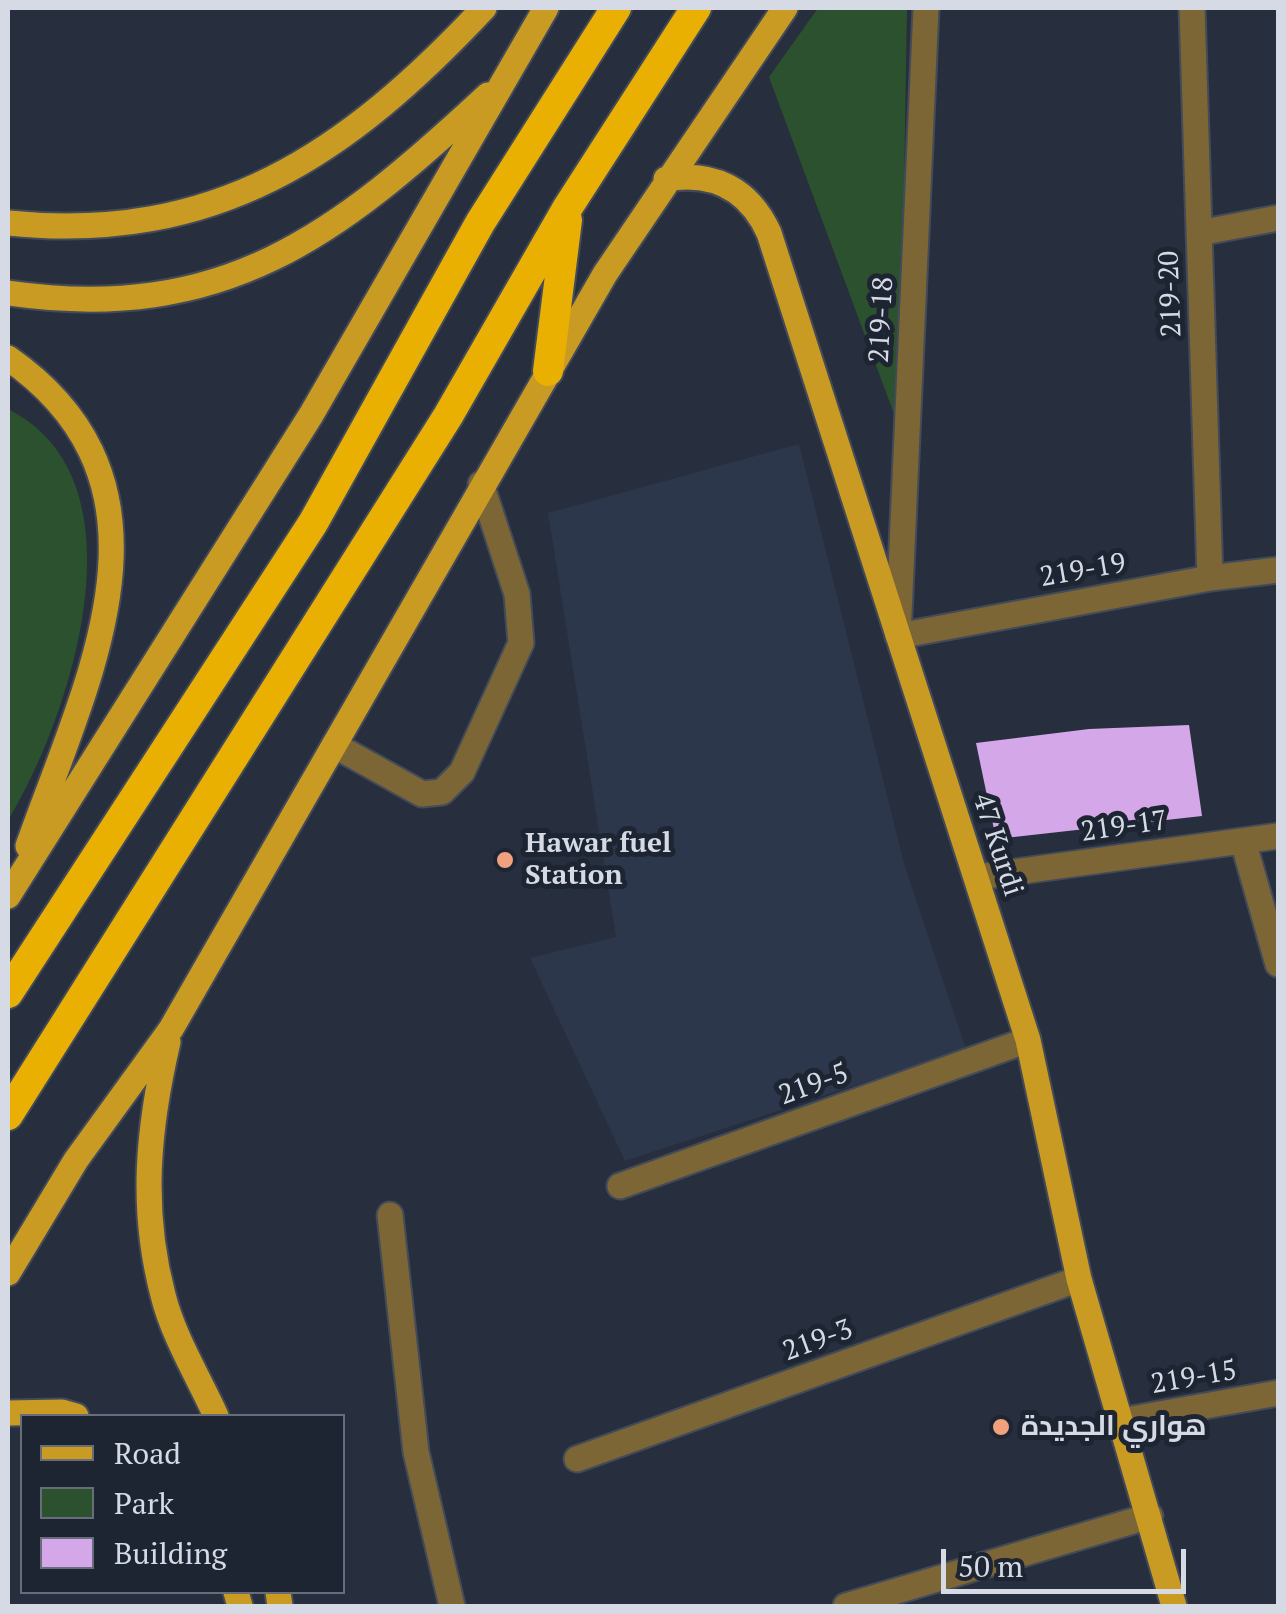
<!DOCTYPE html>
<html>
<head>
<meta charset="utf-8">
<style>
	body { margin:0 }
	#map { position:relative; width:1286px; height:1614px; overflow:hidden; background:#272e3d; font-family:"PT Serif",serif }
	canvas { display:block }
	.frame { position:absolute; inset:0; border:10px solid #d5dae4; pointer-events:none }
	.legend { position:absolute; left:20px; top:1414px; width:325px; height:180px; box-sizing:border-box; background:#1d2432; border:2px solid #676d79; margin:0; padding:12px 18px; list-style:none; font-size:30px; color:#d5dae4 }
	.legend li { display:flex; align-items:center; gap:20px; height:50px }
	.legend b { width:50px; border:2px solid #676d79 }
	.scale { position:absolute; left:941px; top:1549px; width:245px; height:45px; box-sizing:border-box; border:5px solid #d5dae4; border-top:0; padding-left:12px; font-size:30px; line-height:35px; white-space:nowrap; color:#d5dae4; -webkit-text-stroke:8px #1d2432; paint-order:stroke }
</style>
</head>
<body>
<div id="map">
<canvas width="1286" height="1614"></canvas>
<div class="frame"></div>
<ul class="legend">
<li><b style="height:12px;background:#ca9b23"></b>Road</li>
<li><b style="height:28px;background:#2c512f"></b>Park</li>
<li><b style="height:28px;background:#d4a8e8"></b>Building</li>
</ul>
<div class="scale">50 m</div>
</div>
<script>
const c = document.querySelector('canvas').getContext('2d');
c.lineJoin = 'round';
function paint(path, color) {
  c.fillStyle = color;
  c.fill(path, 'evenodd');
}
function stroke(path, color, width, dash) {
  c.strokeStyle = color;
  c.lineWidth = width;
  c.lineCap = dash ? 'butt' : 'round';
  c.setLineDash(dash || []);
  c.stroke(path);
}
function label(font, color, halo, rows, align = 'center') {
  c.font = font + ' "PT Serif",Cairo,serif';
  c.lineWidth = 10;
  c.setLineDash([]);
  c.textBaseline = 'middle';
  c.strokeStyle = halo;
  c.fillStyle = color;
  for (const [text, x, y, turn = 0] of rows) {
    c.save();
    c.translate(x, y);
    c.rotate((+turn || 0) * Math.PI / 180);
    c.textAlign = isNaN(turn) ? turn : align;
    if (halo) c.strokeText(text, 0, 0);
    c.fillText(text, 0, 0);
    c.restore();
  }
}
const built = new Path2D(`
	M799 444 905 867 966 1049 625 1161 530 958 616 937 548 513Z`);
const green = new Path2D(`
	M818 8H907L900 430 769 77Z
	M8 409C150 480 70 719 8 821Z`);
const building = new Path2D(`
	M1189 725 1202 816 996 839 976 743 1089 729Z`);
const minor = new Path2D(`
	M926 8 898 636 1210 578 1278 570
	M1192 8 1210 578
	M1199 233 1278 218
	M334 745 422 794 442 792 462 772 521 643 517 594 481 484
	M1243 841 1278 964
	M978 877 1278 836
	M620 1186 1028 1040
	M390 1215 416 1452 452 1606
	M1120 1421 1278 1393
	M577 1459 1079 1279
	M846 1606 1150 1516`);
const major = new Path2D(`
	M666 179C713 171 749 189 769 233L1028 1040 1079 1279 1174 1606
	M8 223C216 244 347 154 484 8
	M8 293C225 324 337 235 488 95
	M8 358C191 486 87 679 28 846
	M8 896 311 415 546 8
	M168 1042C148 1128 140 1208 163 1295 173 1336 199 1378 216 1416
	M8 1273 76 1160 171 1029 605 274 785 8
	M8 1413 62 1412 76 1416
	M236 1592 240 1606
	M278 1592 280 1606`);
const highway = new Path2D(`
	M548 371 567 220
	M8 993 313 523 480 223 616 8
	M8 1115 448 416 568 207 696 8`);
const markers = [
	[505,860,10,"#f2a17e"],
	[1001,1427,10,"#f2a17e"]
];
const streetNames = [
	["219-20",1171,294,-92],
	["219-18",882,320,-87],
	["219-19",1083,571,-10],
	["219-17",1124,827,-8],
	["47 Kurdi",997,845,72],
	["219-5",814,1085,-20],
	["219-3",818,1341,-20],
	["219-15",1194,1378,-10]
];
const poiNames = [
	["Hawar fuel",525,844],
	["Station",525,876],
	["هواري الجديدة",1021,1427]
];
paint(built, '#2d374b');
paint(green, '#2c512f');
paint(building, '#d4a8e8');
stroke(minor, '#434a58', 29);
stroke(major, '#434a58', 29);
stroke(highway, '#434a58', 34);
stroke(minor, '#7c6635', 25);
stroke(major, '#ca9b23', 25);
stroke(highway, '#e9b001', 30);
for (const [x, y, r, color] of markers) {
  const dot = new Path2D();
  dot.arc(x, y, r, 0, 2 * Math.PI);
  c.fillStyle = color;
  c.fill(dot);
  stroke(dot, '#1d2432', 4);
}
label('28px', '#d5dae4', '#1d2432', streetNames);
label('bold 28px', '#d5dae4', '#1d2432', poiNames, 'left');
</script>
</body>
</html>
